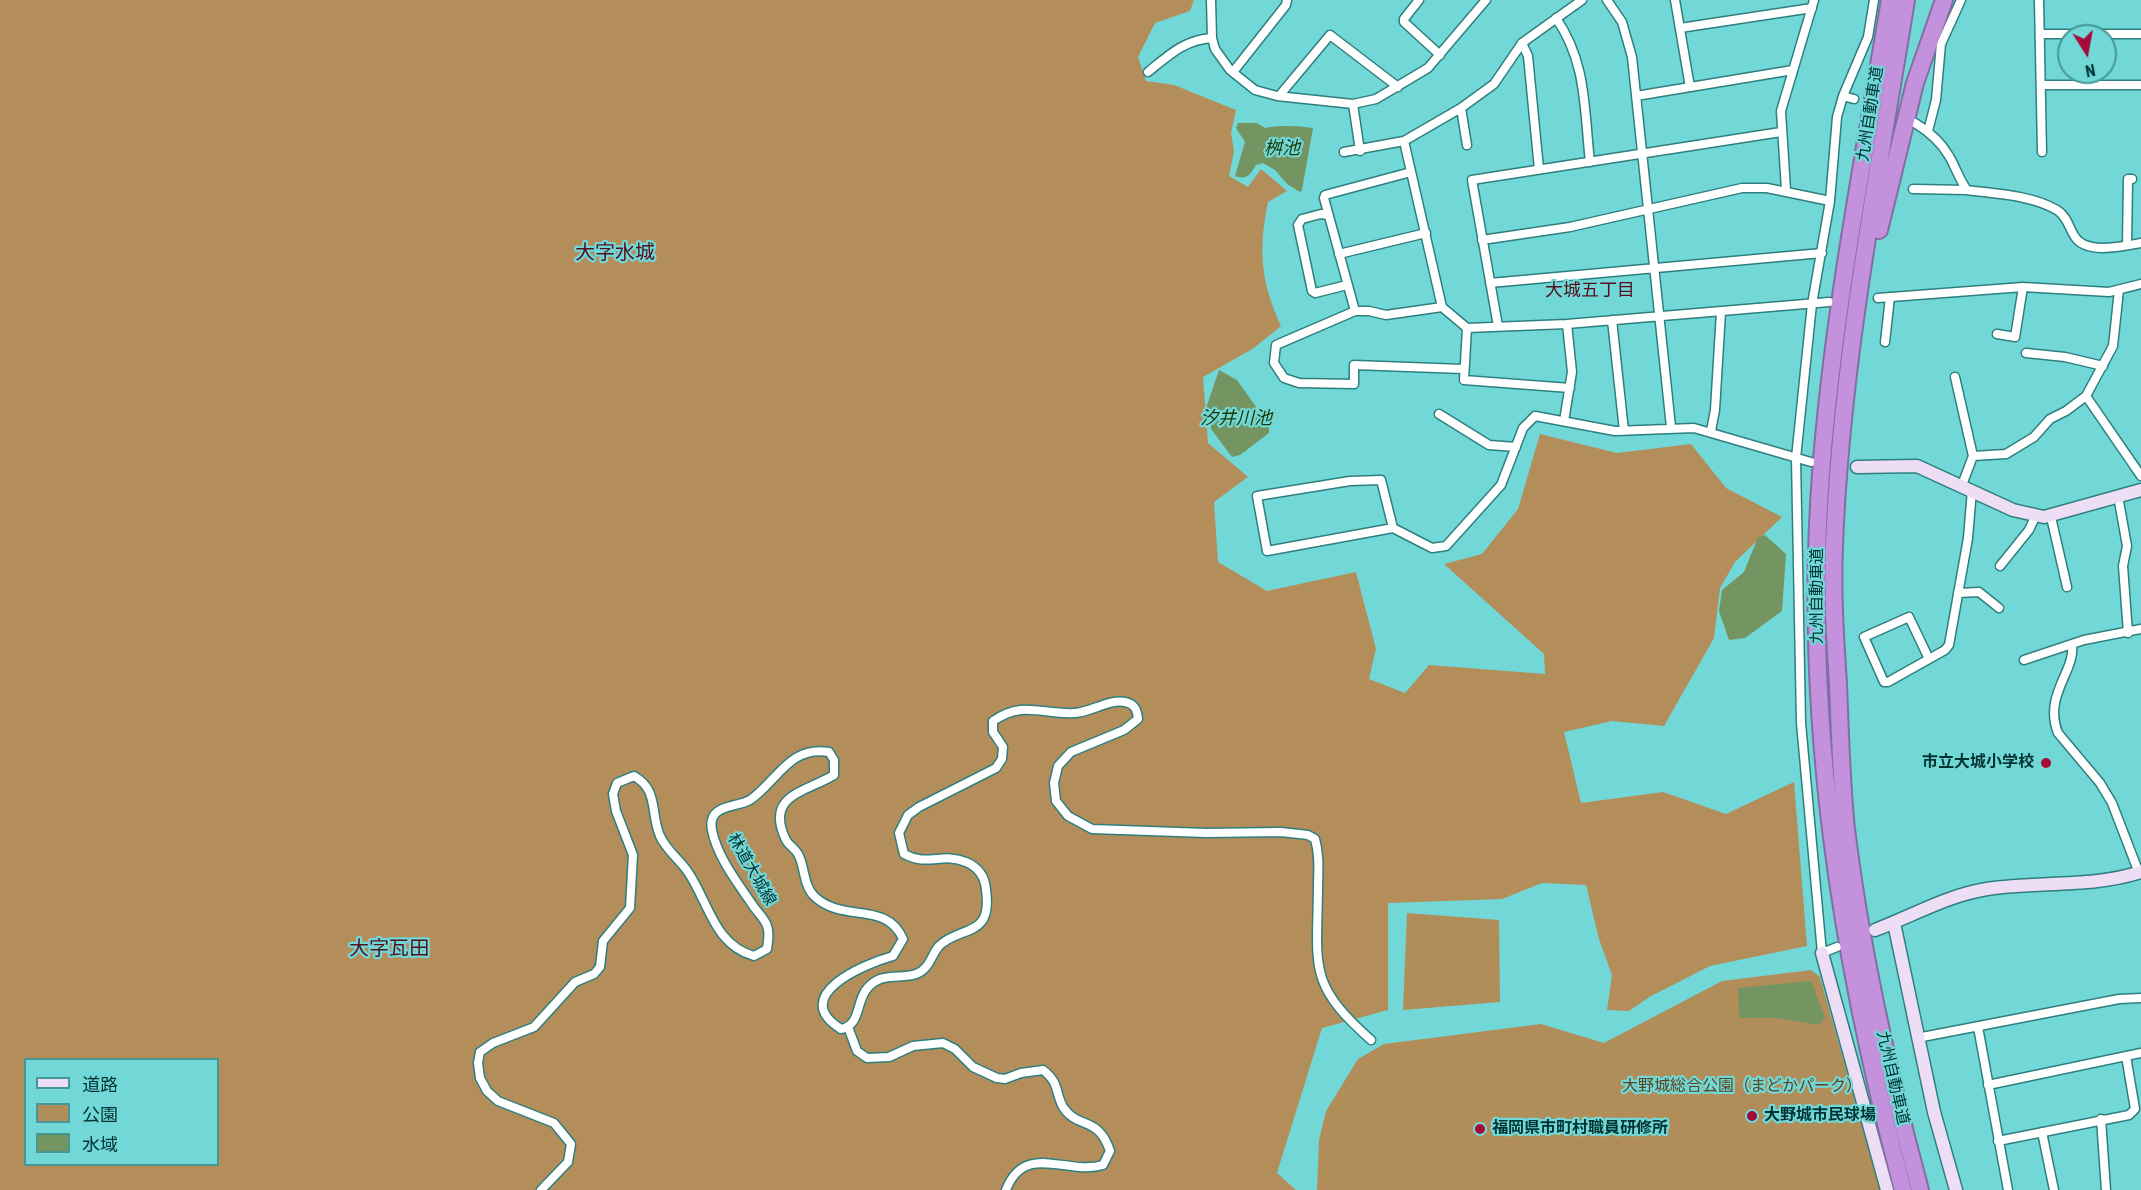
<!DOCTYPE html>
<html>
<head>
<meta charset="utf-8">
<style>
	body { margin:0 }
	#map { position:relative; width:2141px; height:1190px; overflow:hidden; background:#71d8d7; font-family:"Roboto Condensed","Noto Sans JP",sans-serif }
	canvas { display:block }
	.legend { position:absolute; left:24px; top:1058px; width:195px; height:108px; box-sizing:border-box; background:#71d8d7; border:2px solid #459695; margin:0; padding:8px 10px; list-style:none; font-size:18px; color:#023333 }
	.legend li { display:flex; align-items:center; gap:12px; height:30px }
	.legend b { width:30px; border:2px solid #459695 }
	.north { position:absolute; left:2057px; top:24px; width:60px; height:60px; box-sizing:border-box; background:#71d8d7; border:2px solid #459695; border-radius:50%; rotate:169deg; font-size:16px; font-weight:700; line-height:24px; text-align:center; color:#023333 }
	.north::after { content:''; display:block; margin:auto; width:21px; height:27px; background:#a50a38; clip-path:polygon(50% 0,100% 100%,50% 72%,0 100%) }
</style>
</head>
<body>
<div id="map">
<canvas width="2141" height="1190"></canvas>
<ul class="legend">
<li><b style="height:8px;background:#eddef5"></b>道路</li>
<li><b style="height:16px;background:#b18d5a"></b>公園</li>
<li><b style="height:16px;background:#749461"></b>水域</li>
</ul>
<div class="north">N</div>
</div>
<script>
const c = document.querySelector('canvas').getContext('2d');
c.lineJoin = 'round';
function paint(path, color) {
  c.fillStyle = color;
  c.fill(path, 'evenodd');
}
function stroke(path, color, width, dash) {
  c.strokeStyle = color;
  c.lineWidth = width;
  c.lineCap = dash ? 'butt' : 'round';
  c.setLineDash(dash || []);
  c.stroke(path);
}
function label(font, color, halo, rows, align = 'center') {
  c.font = font + ' "Roboto Condensed","Noto Sans JP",sans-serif';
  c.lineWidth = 4.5;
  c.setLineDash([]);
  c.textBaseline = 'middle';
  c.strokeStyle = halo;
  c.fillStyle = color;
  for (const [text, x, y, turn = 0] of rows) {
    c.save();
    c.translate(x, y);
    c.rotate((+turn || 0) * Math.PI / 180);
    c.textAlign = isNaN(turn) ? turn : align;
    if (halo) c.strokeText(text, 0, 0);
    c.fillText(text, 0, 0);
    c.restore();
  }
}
const green = new Path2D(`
	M1407 913 1499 920 1500 1002 1403 1010Z
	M1811 970 1820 977 1880 1190H1317L1319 1140 1326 1111 1358 1059 1384 1044 1541 1024 1604 1043 1722 981Z`);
const forest = new Path2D(`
	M0 0H1194L1190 11 1155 23 1138 57 1146 81 1174 85 1236 110 1231 133 1234 151 1229 176 1248 187 1261 169 1287 191 1268 202C1258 249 1261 283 1281 326L1254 348 1203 377 1208 443 1248 477 1214 502 1218 562 1267 591 1356 572 1376 649 1369 679 1405 693 1429 665 1545 674 1544 654 1444 564 1482 554 1518 509 1540 434 1617 453 1691 444 1726 488 1782 517 1735 562 1720 588 1714 638 1664 726 1612 721 1564 732 1581 803 1663 792 1726 814 1794 782 1807 946 1710 966 1651 996 1629 1011 1607 1010 1612 975 1599 939 1586 885 1542 883 1502 899 1388 903V1010L1322 1028 1277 1173 1296 1190H0ZM26 1060H218V1164H26Z`);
const water = new Path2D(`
	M1238 123H1257L1265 128C1279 125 1299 126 1313 128L1302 190 1300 192 1287 184 1275 170 1263 163 1256 165C1250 175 1247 180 1235 176L1245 142 1236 128Z
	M1219 370 1237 380 1269 425V433L1240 455 1232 457 1211 429V423L1202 420Z
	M1765 535 1786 554 1782 611 1745 638 1729 640 1719 611 1722 590 1744 572 1758 537Z
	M1811 981 1825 1018 1818 1025 1777 1018H1739L1738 988Z`);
const street = new Path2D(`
	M1211 0 1212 38 1215 49 1230 70 1255 90 1277 96 1353 104 1376 99 1428 68 1486 0
	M1419 0 1404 19V22L1440 55
	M1607 0 1622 22 1632 57 1671 427
	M1675 0 1690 87
	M2039 0 2042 152
	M1556 18C1587 63 1584 109 1590 162
	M1680 28 1812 8
	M2040 34H2141
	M1522 43 1528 56 1539 169
	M1148 72C1169 55 1184 40 1212 38
	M1233 72 1286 5 1287 0
	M2041 85H2141
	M1279 96 1330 35 1398 87
	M1636 96 1793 70
	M1843 96 1854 99
	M1353 104 1360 151
	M1461 108 1467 145
	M1915 123C1928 131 1941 142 1949 156 1956 168 1959 179 1967 190 1997 194 2031 195 2057 210 2067 216 2069 228 2075 237 2087 255 2123 246 2141 243
	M1928 131 1936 100 1941 44 1961 0
	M1404 141 1442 307 1467 328 1567 324 1829 302
	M1344 152 1404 141 1461 108 1494 84 1522 43 1582 0
	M1913 189 1967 190
	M1786 190 1781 111 1814 0
	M1328 215 1321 214 1302 219 1298 225 1312 291 1315 293 1347 285
	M1482 240 1570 227 1742 188H1767L1830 201
	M2127 245 2128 179H2132
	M1339 254 1426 233
	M1490 283 1822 253
	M1878 298 2023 287 2109 292 2141 284
	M1442 307 1386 315 1369 311H1355L1276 345 1274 363 1284 378 1299 383 1354 384V365L1463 369
	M1355 311 1324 198 1325 195 1411 172
	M1612 320 1624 431
	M1498 326 1472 180 1781 132
	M1467 328 1464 380 1570 388
	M1997 334 2015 337 2023 287
	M1885 342 1890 297
	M2026 353 2065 357 2103 366
	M1955 377 1973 456 1962 485
	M2086 396 2141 476
	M1439 414 1489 445 1516 447
	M1564 421 1572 372 1567 324
	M1711 431 1715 410 1721 312
	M1973 456 2006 454 2034 437 2050 419 2066 411 2086 396 2113 346 2119 290
	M2118 496 2127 546 2123 566 2128 633
	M2051 517 2067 587
	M1393 528 1381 480 1350 481 1257 496 1267 551 1393 528 1432 548 1446 546 1501 485 1523 428 1535 416 1615 431 1694 428 1811 462
	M2000 566 2029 530 2035 517
	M1958 593 1979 592 1999 608
	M2072 644C2076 671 2043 695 2058 733L2100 783 2112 803 2139 873
	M1929 659 1909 617 1864 637 1884 682H1888L1945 650 1949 645 1968 538 1972 490
	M2024 660 2084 640 2141 629
	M1837 947 1822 953 1801 723 1796 458 1812 304 1830 201 1837 117 1843 96 1868 37 1874 0
	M848 1027 857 1051 867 1058 889 1057 913 1046 943 1043 955 1049 973 1067 997 1078 1005 1079 1021 1073 1043 1070C1060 1083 1055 1093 1063 1107 1078 1130 1098 1115 1110 1151L1103 1165C1067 1176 1025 1141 1006 1190
	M1978 1027 2008 1190
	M1917 1038 2119 999 2141 998
	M1988 1085 2141 1053
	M2101 1119 2106 1190
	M2042 1132 2054 1190
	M1998 1141 2129 1115 2135 1109 2126 1056
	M541 1190 568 1162 571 1144 554 1123 498 1101 487 1091 480 1078 478 1063 480 1052 493 1043 534 1027 575 982 594 974 600 967 603 941 630 908 633 855 616 811 613 794 617 783 634 776C659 790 650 813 660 836 667 851 679 859 688 872 709 903 714 945 754 956L767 949C768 941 770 933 767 926 765 919 758 913 754 907 739 885 717 857 712 830 707 804 736 808 750 800 777 782 789 745 829 752L834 760V775C806 792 764 795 786 840 789 846 795 848 798 854 805 866 803 885 814 896 843 924 886 900 903 939L893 956C864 964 788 996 841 1029 866 1024 851 991 880 979 892 975 905 978 916 974 930 969 931 955 939 946 960 925 993 939 986 890 985 877 978 867 966 862 942 852 928 867 904 854L899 833 908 815 919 807 996 768 1002 759 1003 747 993 732V721C1024 700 1042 715 1075 713 1091 712 1109 699 1125 702 1135 704 1137 710 1138 719L1124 730 1071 752 1058 766 1054 783 1056 801 1068 816 1092 829 1206 833 1281 832 1308 835 1315 839C1320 856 1318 872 1318 889 1317 968 1308 984 1371 1040`);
const secondary = new Path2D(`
	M1857 467 1917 466 2013 510 2044 517 2141 490
	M1894 923 1934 1112 1956 1190
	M1875 930C1912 916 1948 895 1987 889 2037 881 2092 888 2141 872
	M1822 953 1887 1190`);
const highway = new Path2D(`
	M1890 0C1864 157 1833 314 1821 473 1803 715 1840 956 1903 1190
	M1906 0C1877 181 1841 362 1834 545 1832 592 1835 638 1838 684 1840 732 1841 781 1846 829 1861 951 1888 1072 1920 1190
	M1879 230 1915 83 1944 0`);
const markers = [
	[2046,763,6,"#a50a38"],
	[1752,1116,6,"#a50a38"],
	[1480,1129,6,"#a50a38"]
];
const streetNames = [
	["九州自動車道",1871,114,-81],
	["九州自動車道",1818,596,-90],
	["林道大城線",751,870,60],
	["九州自動車道",1892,1078,77]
];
const poiNames = [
	["市立大城小学校",2034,763,"right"],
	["大野城市民球場",1764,1116],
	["福岡県市町村職員研修所",1492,1129]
];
const parkNames = [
	["大野城総合公園（まどかパーク）",1742,1087]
];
const waterNames = [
	["桝池",1282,149],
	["汐井川池",1236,419]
];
const neighbourhoodNames = [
	["大城五丁目",1590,291]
];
const quarterNames = [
	["大字水城",615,254],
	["大字瓦田",389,950]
];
paint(green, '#b18d5a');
paint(forest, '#b38e5b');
paint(water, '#749461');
stroke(street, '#2e7f7e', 11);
stroke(secondary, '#2e7f7e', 15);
stroke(highway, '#8070a2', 20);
stroke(street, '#fff', 8);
stroke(secondary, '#eddef5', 12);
stroke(highway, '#c491dd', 16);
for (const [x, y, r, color] of markers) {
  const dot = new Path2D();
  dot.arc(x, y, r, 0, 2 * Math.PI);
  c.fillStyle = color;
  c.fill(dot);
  stroke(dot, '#71d8d7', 2);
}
label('16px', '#023333', '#71d8d7', streetNames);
label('bold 16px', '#023333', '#71d8d7', poiNames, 'left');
label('16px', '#5e431b', '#71d8d7', parkNames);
label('italic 18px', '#1a3800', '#71d8d7', waterNames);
label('18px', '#550f1d', '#71d8d7', neighbourhoodNames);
label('20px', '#550f1d', '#71d8d7', quarterNames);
</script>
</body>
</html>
